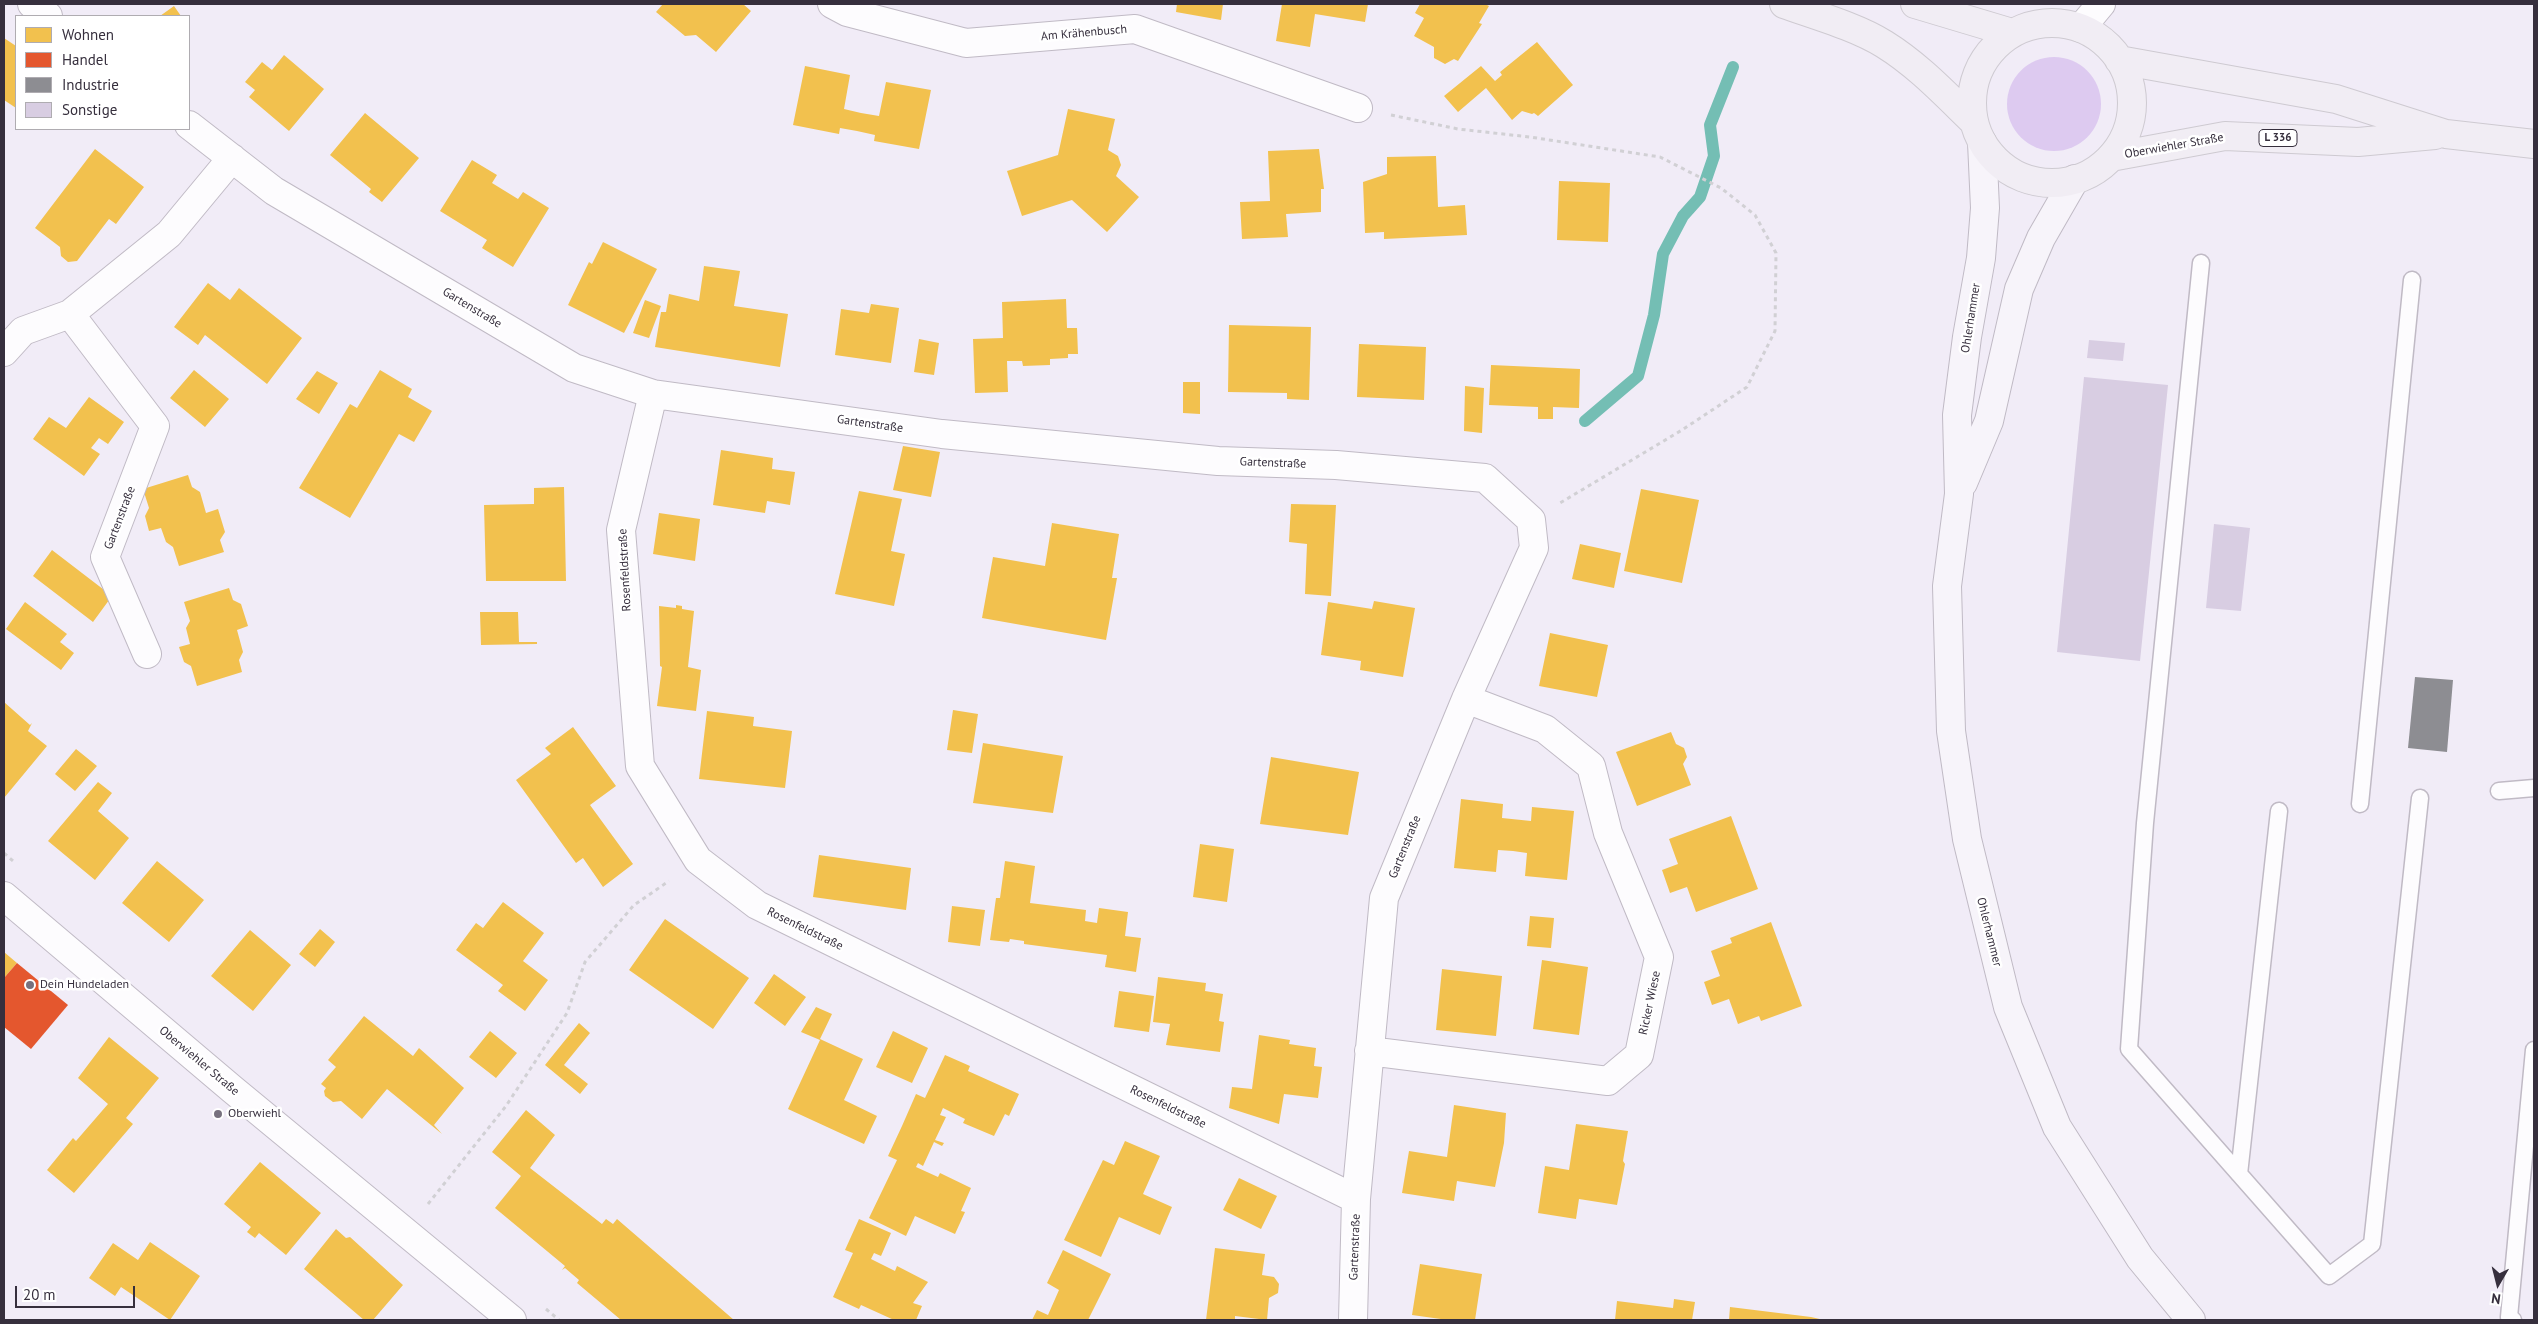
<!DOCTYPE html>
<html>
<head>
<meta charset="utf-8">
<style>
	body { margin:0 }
	#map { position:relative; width:2538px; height:1324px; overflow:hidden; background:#f1ecf7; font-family:"PT Sans",sans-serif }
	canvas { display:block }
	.frame { position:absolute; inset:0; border:5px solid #362f3d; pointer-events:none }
	.legend { position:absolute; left:15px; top:15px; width:175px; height:115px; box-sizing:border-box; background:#fff; border:1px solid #afacb1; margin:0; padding:6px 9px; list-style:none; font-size:15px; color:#362f3d }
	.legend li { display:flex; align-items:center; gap:10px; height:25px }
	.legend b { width:25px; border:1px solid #afacb1 }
	.north { position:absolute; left:2473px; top:1259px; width:50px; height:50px; -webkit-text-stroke:4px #fff; paint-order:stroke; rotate:188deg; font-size:14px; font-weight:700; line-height:20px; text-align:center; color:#362f3d }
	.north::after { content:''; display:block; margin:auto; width:18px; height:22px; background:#362f3d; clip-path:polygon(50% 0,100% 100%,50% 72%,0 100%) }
	.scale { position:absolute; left:15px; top:1286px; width:120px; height:22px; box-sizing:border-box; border:2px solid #362f3d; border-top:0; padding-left:6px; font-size:15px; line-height:18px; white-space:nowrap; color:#362f3d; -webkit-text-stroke:4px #fff; paint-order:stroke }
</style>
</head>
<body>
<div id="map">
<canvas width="2538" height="1324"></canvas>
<div class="frame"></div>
<ul class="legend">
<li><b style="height:14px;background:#f2c14e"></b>Wohnen</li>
<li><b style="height:14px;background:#e4572e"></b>Handel</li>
<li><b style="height:14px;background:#8d8d92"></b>Industrie</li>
<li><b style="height:14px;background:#d8cde2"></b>Sonstige</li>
</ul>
<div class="north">N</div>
<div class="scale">20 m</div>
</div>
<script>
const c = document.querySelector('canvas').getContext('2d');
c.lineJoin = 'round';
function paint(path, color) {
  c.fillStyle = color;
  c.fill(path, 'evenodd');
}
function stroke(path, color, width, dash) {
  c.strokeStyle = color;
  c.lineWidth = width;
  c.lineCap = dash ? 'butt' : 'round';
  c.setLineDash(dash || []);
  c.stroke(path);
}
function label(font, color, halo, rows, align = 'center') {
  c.font = font + ' "PT Sans",sans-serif';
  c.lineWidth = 5;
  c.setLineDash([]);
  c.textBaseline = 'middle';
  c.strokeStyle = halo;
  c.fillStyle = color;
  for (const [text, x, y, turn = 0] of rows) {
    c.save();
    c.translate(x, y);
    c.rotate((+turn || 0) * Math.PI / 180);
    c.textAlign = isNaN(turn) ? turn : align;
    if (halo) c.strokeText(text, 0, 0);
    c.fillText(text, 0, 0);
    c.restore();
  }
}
const green = new Path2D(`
	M2007 104a47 47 0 1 1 94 0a47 47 0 1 1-94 0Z`);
const homes = new Path2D(`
	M663 4H743L751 11 716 52 696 35 685 36 656 12Z
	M1177 4H1223L1221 20 1176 12Z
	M1282 4H1368L1365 22 1315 14 1310 47 1276 41Z
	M1420 4H1485L1489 6 1479 23 1482 24 1458 61 1454 59 1445 64 1434 58V47L1414 36 1424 18 1415 13Z
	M174 6 181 16H160Z
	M4 38 16 46V108L4 100Z
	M1537 42 1573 85 1538 116 1534 113 1532 114 1522 111 1512 120 1486 88 1458 112 1444 96 1481 66 1495 81 1502 75 1500 72Z
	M284 55 324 89 289 131 249 97 255 90 245 82 262 62 272 70Z
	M805 66 850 75 844 109 861 113 879 116 886 82 931 90 919 149 874 141 875 135 857 131 840 128 839 134 793 125Z
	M1068 109 1115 119 1108 150 1118 156 1121 165 1116 176 1139 197 1107 232 1072 200 1022 216 1007 171 1058 155Z
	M365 113 419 158 382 202 369 192 371 189 330 155Z
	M95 149 144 187 116 224 109 219 77 261 68 262 61 256 60 247 35 228Z
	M1319 149 1324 189H1321V212L1286 214 1288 237 1242 239 1240 202 1270 201 1268 151Z
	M1436 156 1438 207 1465 205 1467 235 1384 239V232L1365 233 1363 182 1387 174V157Z
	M472 160 497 175 492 183 518 199 523 192 549 208 513 267 482 248 487 240 440 211Z
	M1559 181 1610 183 1608 242 1557 240Z
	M603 242 657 269 624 333 568 305 589 262 592 264Z
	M704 266 740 271 734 306 788 314 780 367 655 347 661 312H666L669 294 699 301Z
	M208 283 230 300 239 288 302 338 267 384 205 335 198 345 174 327Z
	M1066 299 1067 328H1077L1078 354H1068V358L1050 359V365L1023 366 1022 361H1007L1008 392 975 393 973 339 1003 338 1002 302Z
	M645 300 661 306 649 338 633 333Z
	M871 304 899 308 891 363 835 355 841 309 869 313Z
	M1229 325 1311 327 1309 400 1287 399V393L1228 392Z
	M919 339 939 343 934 375 914 372Z
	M1359 344 1426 347 1424 400 1357 397Z
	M1491 365 1580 369 1579 408 1553 407V419H1538V407L1489 405Z
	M194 370 229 399 205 427 170 398Z
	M380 370 412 389 408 397 432 411 414 442 399 434 350 518 299 488 350 404 357 408Z
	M317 371 338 383 319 414 296 399Z
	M1183 382H1200V414L1183 413Z
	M1465 386 1484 388 1482 433 1464 431Z
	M89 397 124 422 108 444 99 438 91 448 100 454 84 476 33 439 49 417 66 428Z
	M903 446 940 452 931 497 893 490Z
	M721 450 773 458 772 469 795 472 790 505 767 501 765 513 713 505Z
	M188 475 192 487 200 492 206 513 218 509 225 532 220 540 224 552 179 566 173 547 166 542 161 528 149 531 145 516 149 508 143 489Z
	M564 487 566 581H486L484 505 534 504V488Z
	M1641 489 1699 500 1682 583 1624 571Z
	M859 491 902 499 891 551 905 554 894 606 835 594Z
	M1291 504 1336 505 1331 596 1305 594 1307 544 1289 542Z
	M659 513 700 519 695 561 653 554Z
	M1052 523 1119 534 1112 578H1117L1106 640 982 618 993 557 1045 566Z
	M1580 544 1621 553 1614 588 1572 579Z
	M52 550 112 596 93 622 33 576Z
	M229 588 233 600 241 604 248 626 237 630 243 652 239 660 242 672 197 686 191 666 184 662 179 647 190 644 186 628 190 621 184 602Z
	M1374 601 1415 608 1403 677 1360 670 1361 661 1321 655 1328 602 1372 609Z
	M25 602 67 634 60 642 74 653 61 670 6 629Z
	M676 605 682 606V609L694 611 688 667 701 670 696 711 657 706 662 667 660 666 659 606 676 608Z
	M480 612H518L519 642H537V644L481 645Z
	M1550 633 1608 645 1597 697 1539 686Z
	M4 702 30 725 32 723 28 731 47 746 4 798Z
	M953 710 978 714 972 753 947 750Z
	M707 711 754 717 753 726 792 731 785 788 699 779Z
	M573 727 616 786 590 805 633 864 603 887 583 858 576 863 516 780 551 754 545 748Z
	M1671 732 1676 744 1684 748 1687 757 1683 764 1691 785 1637 806 1616 752Z
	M983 743 1063 756 1053 813 973 803Z
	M76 749 97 766 75 791 55 774Z
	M1271 757 1359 772 1348 835 1260 824Z
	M98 782 112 793 98 811 129 838 95 880 48 841Z
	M1461 799 1503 804 1502 818 1531 821 1532 807 1574 811 1567 880 1525 876 1527 853 1513 851 1498 850 1496 872 1454 868Z
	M1731 816 1758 889 1696 912 1687 887 1670 893 1662 870 1678 864 1669 839Z
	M1200 844 1234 849 1227 902 1193 897Z
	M819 855 911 868 906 910 813 897Z
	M157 861 204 900 169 942 122 903Z
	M1005 861 1035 866 1030 903 1086 910 1085 921 1097 923 1099 908 1128 912 1125 936 1141 938 1136 972 1105 967 1107 955 1024 944V941L1010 939 1009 942 990 940 996 898H1000Z
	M503 902 544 933 523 961 548 980 525 1011 498 991 503 985 456 950 476 923 483 928Z
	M952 906 985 910 980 946 948 942Z
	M1530 916 1554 918 1551 948 1527 946Z
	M665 919 749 978 713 1029 629 970Z
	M1771 922 1802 1006 1761 1021 1759 1016 1738 1024 1729 999 1712 1005 1704 982 1720 976 1711 951 1732 943 1730 938Z
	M320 929 335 942 315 967 299 954Z
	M250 930 291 965 253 1011 211 976Z
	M4 952 17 963 4 978Z
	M1542 960 1588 967 1579 1035 1533 1029Z
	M1442 969 1502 976 1496 1036 1436 1030Z
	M774 974 806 997 785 1026 754 1003Z
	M1158 977 1206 983 1205 991 1223 994 1219 1021 1224 1022 1220 1052 1166 1045 1170 1024 1153 1022Z
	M1119 991 1154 996 1149 1032 1114 1027Z
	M816 1007 832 1014 820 1039 863 1059 844 1100 877 1116 864 1144 788 1109 820 1040 801 1032Z
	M364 1016 413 1056 419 1048 464 1088 434 1125 442 1134 387 1089 362 1119 341 1101 333 1102 325 1096 324 1091 326 1088 321 1084 336 1067 328 1060Z
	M579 1023 590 1033 564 1065 588 1084 580 1094 545 1065Z
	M490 1031 517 1053 496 1078 469 1057Z
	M893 1031 928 1048 912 1083 876 1067Z
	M1259 1035 1290 1040 1289 1044 1316 1048 1314 1066 1322 1067 1318 1098 1284 1094 1279 1124 1229 1108 1232 1087 1252 1089Z
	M109 1037 159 1078 126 1118 133 1124 74 1193 47 1170 73 1138 76 1141 108 1104 78 1078Z
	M945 1055 970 1066 968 1071 1019 1094 1009 1116 1005 1114 994 1136 963 1123 965 1119 943 1108 940 1115 946 1117 935 1140 944 1143 942 1146 934 1142 923 1166 918 1163 916 1167 938 1177 940 1173 971 1188 961 1211 965 1212 955 1234 915 1216 906 1236 869 1218 897 1160 888 1156 902 1126 916 1094 925 1098Z
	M1454 1105 1506 1113 1504 1143 1495 1187 1457 1181 1454 1201 1402 1193 1409 1151 1447 1157Z
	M526 1110 555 1135 530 1168 602 1224 606 1219 613 1224 617 1219 734 1320H621L577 1283 579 1280 565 1268 562 1270 565 1266 495 1208 521 1176 492 1152Z
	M1576 1124 1628 1131 1623 1161 1625 1164 1617 1205 1579 1199 1576 1219 1538 1213 1545 1166 1569 1170Z
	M1125 1141 1160 1156 1143 1194 1172 1207 1160 1235 1119 1217 1101 1257 1064 1240 1103 1160 1114 1165Z
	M260 1162 321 1213 286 1255 259 1233 255 1238 247 1232 251 1227 224 1204Z
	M1239 1178 1277 1196 1261 1229 1223 1210Z
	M859 1219 891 1233 881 1256 874 1253 871 1259 895 1271 897 1266 928 1282 913 1303 922 1306 916 1320H894L861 1305 859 1309 833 1297 853 1253 845 1250Z
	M336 1229 346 1238 350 1237 403 1285 373 1320H364L304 1269Z
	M150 1242 200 1276 170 1320 121 1287 115 1296 89 1278 113 1243 138 1260Z
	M1215 1248 1265 1254 1262 1275 1274 1277 1279 1284 1278 1293 1269 1298 1267 1320 1235 1316V1320H1206Z
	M1063 1250 1111 1274 1088 1320H1032L1037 1310 1048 1315 1059 1290 1047 1283Z
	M1420 1264 1482 1274 1475 1320H1448L1412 1315Z
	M1674 1299 1695 1302 1692 1320H1615L1617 1301 1673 1308Z
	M1730 1307 1811 1317 1824 1320H1729Z`);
const shops = new Path2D(`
	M17 963 68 1005 31 1049 4 1027V978Z`);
const industry = new Path2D(`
	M2415 677 2453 680 2447 752 2408 748Z`);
const stream = new Path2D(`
	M1585 421 1638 376 1654 315 1663 254 1683 216 1700 197 1714 156 1710 125 1733 67`);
const building = new Path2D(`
	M2089 340 2125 343 2123 361 2087 358Z
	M2084 377 2168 385 2140 661 2057 652Z
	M2214 524 2250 528 2241 611 2206 608Z`);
const path = new Path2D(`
	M1391 115 1458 129 1530 137 1660 157 1721 188 1755 215 1776 253 1775 331 1747 387 1682 430 1560 503
	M4 853 13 861
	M428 1204 506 1106 567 1013 585 962 634 905 669 881
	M546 1309 559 1320`);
const lane = new Path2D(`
	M2201 263 2145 823 2129 1049 2329 1276 2372 1244 2420 798
	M2499 791 2534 788
	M2360 804 2412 280
	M2239 1174 2279 811
	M2513 1320 2509 1317 2534 1050`);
const street = new Path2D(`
	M32 4 48 16
	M832 4 847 12 966 43 1135 29 1358 108
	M2081 28 2101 4
	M189 125 274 191 574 368 653 394 942 434 1218 461 1336 465 1485 478 1531 520 1534 548 1466 699 1384 898 1356 1199 1353 1320
	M4 352 23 331 70 314
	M653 394 621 530 640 766 698 860 757 905 1356 1199
	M147 654 105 557 155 426 70 314 169 234 232 158
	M4 896 232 1089 512 1320
	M1369 1051 1608 1081 1639 1055 1659 957 1608 833 1591 766 1545 729 1466 699`);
const secondary = new Path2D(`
	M1982 142 1985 208 1981 258 1967 337 1957 415 1959 494 1947 586 1951 731 1967 839 2008 1007 2057 1127 2140 1258 2191 1320
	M1963 483 1989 421 2019 289 2041 238 2075 179`);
const primary = new Path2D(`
	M1784 4C1815 15 1857 27 1884 44 1918 65 1945 94 1974 122
	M1915 4 2012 33
	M1972 103a80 80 0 1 1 160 0a80 80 0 1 1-160 0Z
	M2119 60 2336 99 2446 134 2534 144
	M2111 157 2225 136 2358 142 2435 135`);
const markers = [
	[30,985,5,"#77717e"],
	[218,1114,5,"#77717e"]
];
const shields = [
	[2278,138,38]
];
const shieldNames = [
	["L 336",2278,138]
];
const streetNames = [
	["Am Krähenbusch",1084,33,-5],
	["Oberwiehler Straße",2174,146,-10],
	["Gartenstraße",472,308,31],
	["Ohlerhammer",1971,318,-81],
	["Gartenstraße",870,424,8],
	["Gartenstraße",1273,463,2],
	["Gartenstraße",120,518,-69],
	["Rosenfeldstraße",625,570,-93],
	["Gartenstraße",1405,847,-68],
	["Rosenfeldstraße",805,929,26],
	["Ohlerhammer",1989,932,76],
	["Ricker Wiese",1650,1003,-78],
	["Oberwiehler Straße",199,1061,40],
	["Rosenfeldstraße",1168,1107,26],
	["Gartenstraße",1355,1247,-88]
];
const poiNames = [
	["Dein Hundeladen",40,985],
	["Oberwiehl",228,1114]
];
paint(green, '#ddcaf0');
paint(homes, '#f2c14e');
paint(shops, '#e4572e');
paint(industry, '#8d8d92');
stroke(stream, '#74beb4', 12);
paint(building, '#d8cde2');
stroke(lane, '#c0bac5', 19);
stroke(street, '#c0bac5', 30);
stroke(secondary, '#c0bac5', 30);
stroke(primary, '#cecad1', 30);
stroke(path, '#d1d0d4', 3, [4, 4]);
stroke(lane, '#fdfcfe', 16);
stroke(street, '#fdfcfe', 28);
stroke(secondary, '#f7f4fa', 28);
stroke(primary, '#f1edf4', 28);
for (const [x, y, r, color] of markers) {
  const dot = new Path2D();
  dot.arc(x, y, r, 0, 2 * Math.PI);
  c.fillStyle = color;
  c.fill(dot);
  stroke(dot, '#fff', 2);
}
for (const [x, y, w] of shields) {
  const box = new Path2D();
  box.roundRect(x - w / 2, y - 8.5, w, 17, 4);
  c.fillStyle = '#fff';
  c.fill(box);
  stroke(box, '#362f3d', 1);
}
label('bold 11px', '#362f3d', null, shieldNames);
label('12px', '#362f3d', '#fff', streetNames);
label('12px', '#362f3d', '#fff', poiNames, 'left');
</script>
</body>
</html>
